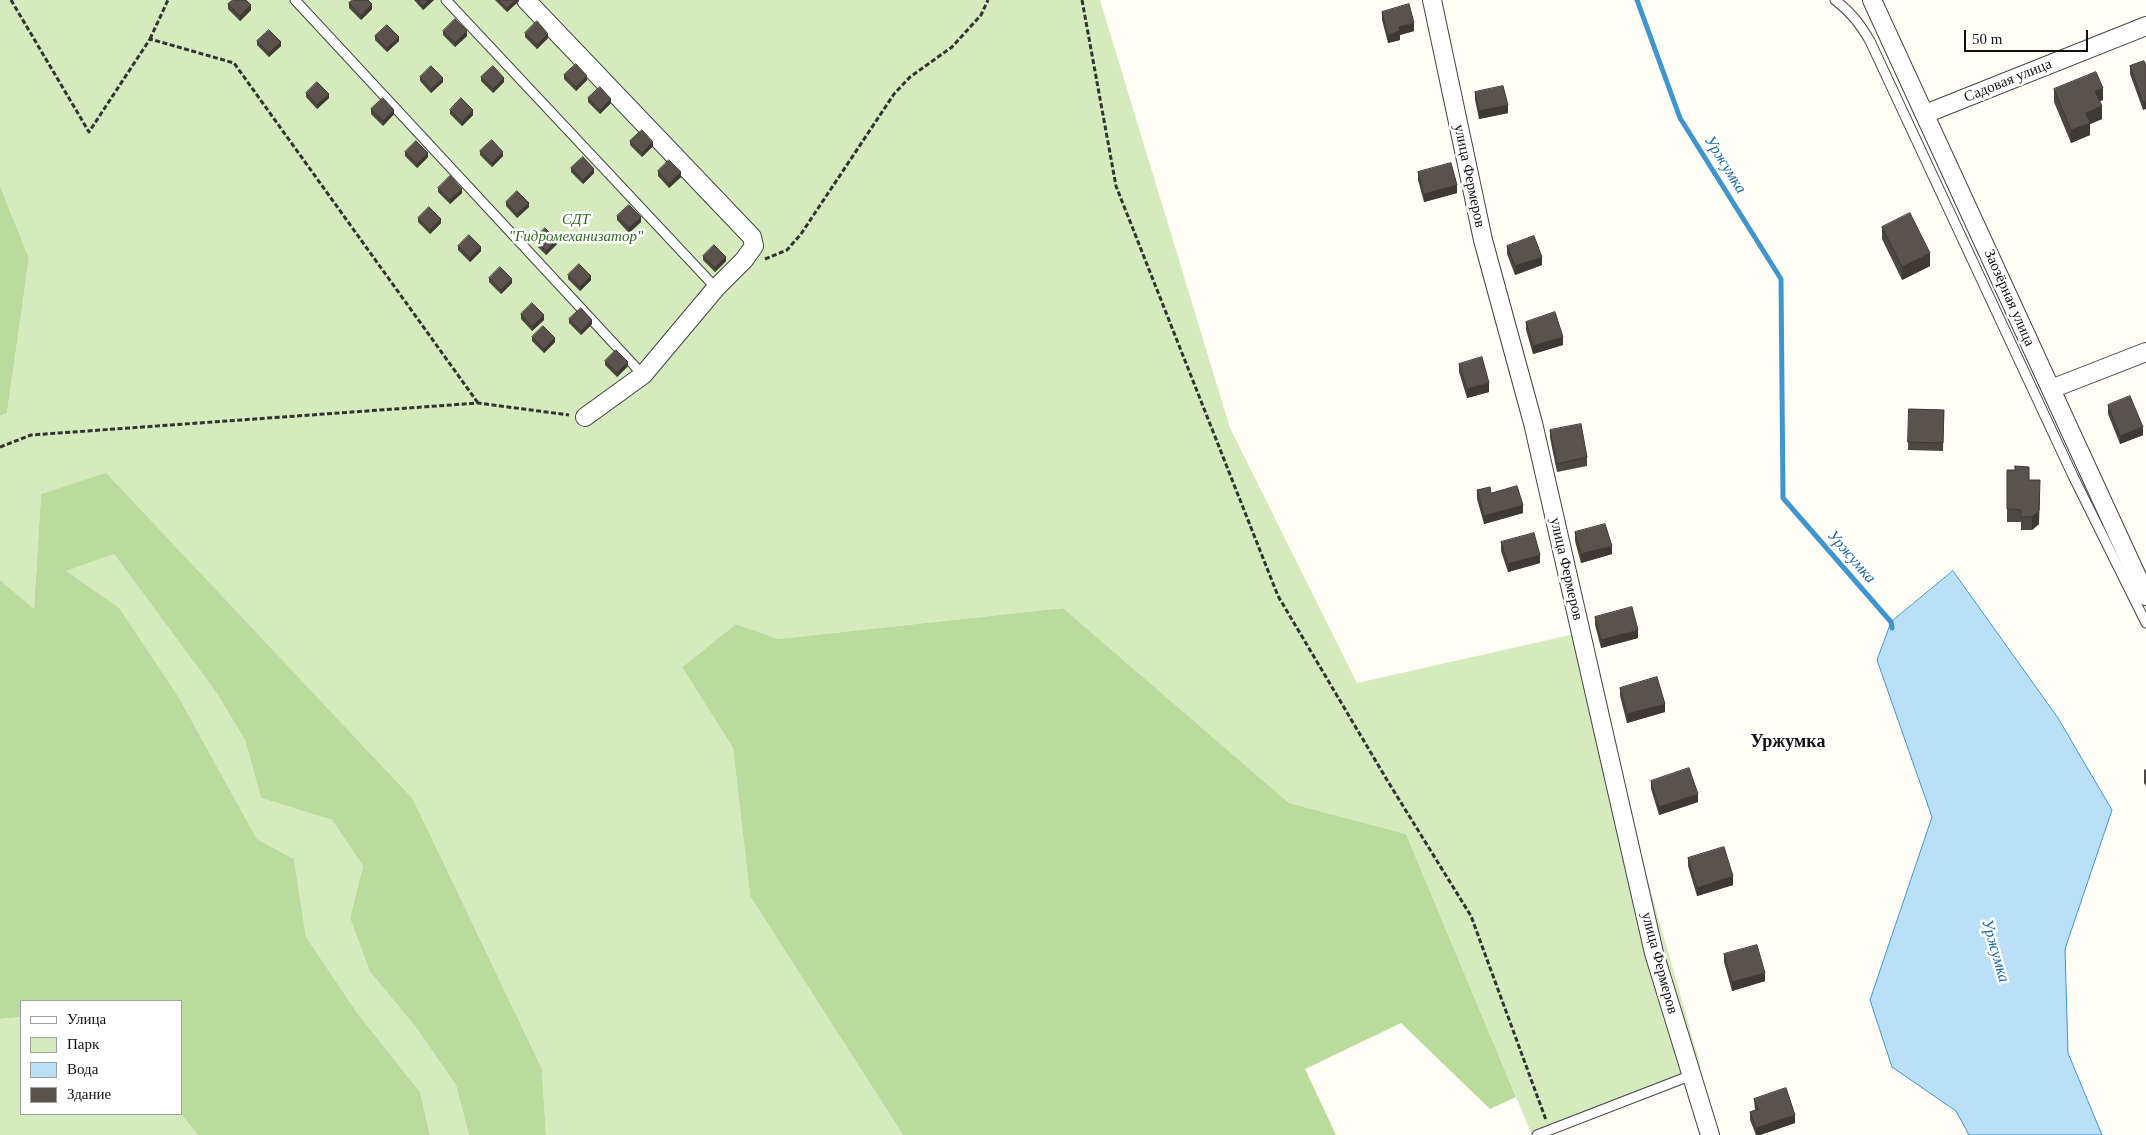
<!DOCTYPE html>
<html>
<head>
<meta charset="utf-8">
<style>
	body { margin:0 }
	#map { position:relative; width:2146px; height:1135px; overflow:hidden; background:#fffdf5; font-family:"Times New Roman",serif }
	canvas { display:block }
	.legend { position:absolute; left:20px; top:1000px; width:162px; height:115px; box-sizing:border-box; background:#fff; border:1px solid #a0a0a0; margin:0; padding:6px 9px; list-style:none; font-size:15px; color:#111 }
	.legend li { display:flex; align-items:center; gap:10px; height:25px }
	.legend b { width:25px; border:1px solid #a0a0a0 }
	.scale { position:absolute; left:1964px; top:30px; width:124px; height:22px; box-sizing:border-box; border:2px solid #111; border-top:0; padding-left:6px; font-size:15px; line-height:18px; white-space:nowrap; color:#111; -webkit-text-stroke:4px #fff; paint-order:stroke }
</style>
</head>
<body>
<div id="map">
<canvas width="2146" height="1135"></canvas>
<ul class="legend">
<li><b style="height:6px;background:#fff"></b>Улица</li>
<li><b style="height:14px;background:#d5ebbd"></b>Парк</li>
<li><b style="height:14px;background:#b9e0f7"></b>Вода</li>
<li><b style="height:14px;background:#5a524d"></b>Здание</li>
</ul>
<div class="scale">50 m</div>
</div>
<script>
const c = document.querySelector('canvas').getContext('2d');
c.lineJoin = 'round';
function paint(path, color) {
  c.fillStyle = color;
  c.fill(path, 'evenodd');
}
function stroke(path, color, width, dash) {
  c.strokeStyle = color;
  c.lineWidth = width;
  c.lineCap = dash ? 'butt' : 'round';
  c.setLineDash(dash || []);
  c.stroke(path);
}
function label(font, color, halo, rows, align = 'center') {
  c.font = font + ' "Times New Roman",serif';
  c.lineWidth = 5;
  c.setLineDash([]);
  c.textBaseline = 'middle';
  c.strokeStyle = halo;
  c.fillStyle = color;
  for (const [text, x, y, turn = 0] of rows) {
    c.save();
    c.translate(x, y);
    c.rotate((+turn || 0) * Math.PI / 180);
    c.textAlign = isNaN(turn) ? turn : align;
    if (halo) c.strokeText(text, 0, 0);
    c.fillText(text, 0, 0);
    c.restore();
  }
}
const green = new Path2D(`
	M0 0H1100L1230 428 1357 683 1588 631 1649 885 1701 1067 1678 1079 1537 1135H1532L1406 834 1289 803 1063 608 778 639 736 624 682 667 733 748 750 896 903 1135H546L542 1069 413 799 106 474 41 494 34 610 0 580V416L7 413 29 258 0 186Z
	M114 554 216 692 245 740 261 798 332 820 363 866 350 918 370 972 415 1026 456 1085 469 1135H430L420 1092 358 1014 306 937 294 859 257 839 179 698 65 571Z
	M21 1017V1114H181L198 1135H0V1019Z`);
const forest = new Path2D(`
	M0 186 29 258 7 413 0 416Z
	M106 473 413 799 542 1069 546 1135H469L456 1085 415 1026 370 972 350 918 363 866 332 820 261 798 245 740 216 692 114 554 66 571 119 608 179 698 257 839 294 859 306 937 358 1014 420 1092 430 1135H198L181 1114V1001H21V1017L0 1019V580L34 609 41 494Z
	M1063 608 1289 803 1406 834 1516 1097 1490 1109 1401 1023 1305 1069 1336 1135H903L750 896 733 748 682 667 736 624 778 639Z`);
const water = new Path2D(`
	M1953 571 2058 718 2112 810 2065 949 2068 1053 2102 1135H1969L1956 1111 1892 1067 1870 1000 1932 817 1877 660 1891 622Z`);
const stream = new Path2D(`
	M1637 0 1680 118 1781 279 1783 498 1891 622 1892 628`);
const path = new Path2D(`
	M11 0 89 132 150 39 234 63 478 403
	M1082 0 1116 186 1278 596 1387 780 1471 916 1546 1120
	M150 39 168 0
	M765 259 787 250 801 234 894 94 910 77 952 47 981 15 988 0
	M0 447 31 435 478 403 569 415`);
const service = new Path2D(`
	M295 0 643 375
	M446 0 716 288
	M1835 0C1851 12 1860 24 1870 41L2073 476 2146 623
	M1537 1135 1692 1075`);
const minor = new Path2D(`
	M526 0 752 237 754 246 744 260 716 288 643 375 585 417
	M1432 0 1483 240 1533 423 1654 953 1710 1135
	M1872 0 2146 596
	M1925 114 2146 26
	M2051 389 2146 352`);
const wall = new Path2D(`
	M414 0H434L423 10Z
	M495 0H519V1L507 12Z
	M349 3 372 9 361 20 349 8Z
	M228 4 251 10 240 21 228 9Z
	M1382 12 1414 31 1400 35V40L1388 43 1382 20Z
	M443 31 467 36 455 47 443 35Z
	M525 33 548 38 537 49 525 37Z
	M375 36 399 41 387 52 375 40Z
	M257 41 281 46 269 57 257 45Z
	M2144 61 2143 110 2130 74V66Z
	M564 75 587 80 576 91 564 79Z
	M420 77 443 82 431 93 420 81Z
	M481 77 504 82 493 93 481 81Z
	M2054 89 2103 100 2100 101 2102 119 2090 124V135L2071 143 2054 102Z
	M1475 92 1508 113 1479 119 1475 100Z
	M306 93 329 98 317 109 306 97Z
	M588 98 611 103 600 114 588 102Z
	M371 109 394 114 383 126 371 114Z
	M450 110 473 115 462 126 450 114Z
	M630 141 653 146 642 157 630 145Z
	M480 151 503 156 492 167 480 155Z
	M405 152 428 157 417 168 405 156Z
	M571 168 594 173 583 184 571 172Z
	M658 171 681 177 669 188 658 176Z
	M1418 172 1457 193 1424 202 1418 180Z
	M438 188 462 193 450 204 438 192Z
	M506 202 529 207 517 218 506 206Z
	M617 216 641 222 629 233 617 220Z
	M418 218 441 223 430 234 418 222Z
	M1882 227 1930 266 1902 280 1882 239Z
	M534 239 557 244 546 255 534 243Z
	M458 246 481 251 470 262 458 250Z
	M1507 246 1542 265 1515 275 1507 254Z
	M703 256 726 261 715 272 703 260Z
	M568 275 591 280 580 291 568 279Z
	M489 278 512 283 501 294 489 282Z
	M521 314 544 320 532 331 521 319Z
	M569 319 592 324 581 335 569 323Z
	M1526 322 1563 345 1533 354 1526 330Z
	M532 337 555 342 544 353 532 341Z
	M605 361 628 366 617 377 605 365Z
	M1459 364 1489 392 1467 398 1459 372Z
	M2108 405 2143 435 2120 444 2108 414Z
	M1909 409 1944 410 1943 451 1908 450Z
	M1550 430 1587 457V466L1557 472 1550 438Z
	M2007 470 2029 480 2039 524 2032 530H2021V522H2007Z
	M1477 490 1491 493 1523 513 1484 524 1477 499Z
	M1575 532 1612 554 1581 563 1575 541Z
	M1501 542 1540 563 1508 572 1501 551Z
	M1595 617 1638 638 1601 648 1595 625Z
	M1620 688 1665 712 1627 723 1620 696Z
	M2146 769V786L2144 783V770Z
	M1651 781 1698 802 1659 815 1651 789Z
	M1688 858 1733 885 1697 896 1688 866Z
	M1724 954 1765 981 1732 991 1724 962Z
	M1754 1099 1795 1123 1760 1135H1756L1750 1120V1112L1755 1110Z`);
const shadedWall = new Path2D(`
	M429 0H434L423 10V6Z
	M516 0H519V1L507 12V8Z
	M372 4V9L361 20V16Z
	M251 5V10L240 21V16Z
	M1414 23V31L1400 35V40L1388 43V35L1399 27Z
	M467 31V36L455 47V43Z
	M548 34V38L537 49V45Z
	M399 37V41L387 52V48Z
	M281 42V46L269 57V53Z
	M587 76V80L576 91V87Z
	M443 78V82L431 93V89Z
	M504 78V82L493 93V89Z
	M2103 88V100L2095 103V91Z
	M329 94V98L317 109V105Z
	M611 99V103L600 114V110Z
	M2146 101V109L2143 110V102Z
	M1508 105V113L1479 119V111Z
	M2102 106V119L2090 124V135L2071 143V130L2086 113Z
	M394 110V114L383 126V121Z
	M473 110V115L462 126V122Z
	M653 142V146L642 157V153Z
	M503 152V156L492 167V163Z
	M428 153V157L417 168V164Z
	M594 169V173L583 184V180Z
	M681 172V177L669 188V184Z
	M1457 185V193L1424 202V194Z
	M462 189V193L450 204V200Z
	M529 203V207L517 218V214Z
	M641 217V222L629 233V228Z
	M441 219V223L430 234V230Z
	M557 240V244L546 255V251Z
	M481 247V251L470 262V258Z
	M1930 253V266L1902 280V267Z
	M726 257V261L715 272V268Z
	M1542 257V265L1515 275V266Z
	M591 276V280L580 291V287Z
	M512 279V283L501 294V290Z
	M544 315V320L532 331V327Z
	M592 320V324L581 335V331Z
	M1563 337V345L1533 354V346Z
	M555 338V342L544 353V349Z
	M628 362V366L617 377V373Z
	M1489 383V392L1467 398V389Z
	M2143 427V435L2120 444V436Z
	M2040 493 2039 524 2032 530V517Z
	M1523 505V513L1484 524V516Z
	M1612 546V554L1581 563V554Z
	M1540 555V563L1508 572V564Z
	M1638 630V638L1601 648V640Z
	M1665 704V712L1627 723V714Z
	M1698 794V802L1659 815V807Z
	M1733 876V885L1697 896V888Z
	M1765 973V981L1732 991V982Z
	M1795 1115V1123L1760 1135H1756V1128Z`);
const building = new Path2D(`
	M233 0H246L251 5 240 16 228 4Z
	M353 0H368L372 4 361 16 349 3Z
	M418 0H429L423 6Z
	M499 0H516L507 8Z
	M1409 4 1414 23 1399 27 1400 31 1388 35 1382 12Z
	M455 19 467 31 455 43 443 31Z
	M537 21 548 34 537 45 525 33Z
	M387 25 399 37 387 48 375 36Z
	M269 30 281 42 269 53 257 41Z
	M2144 61 2146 65V101L2143 102 2130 66Z
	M576 64 587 76 576 87 564 75Z
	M431 66 443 78 431 89 420 77Z
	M493 66 504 78 493 89 481 77Z
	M2096 72 2103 88 2095 91 2102 106 2086 113 2090 123 2071 130 2054 89Z
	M317 82 329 94 317 105 306 93Z
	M1503 86 1508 105 1479 111 1475 92Z
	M600 87 611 99 600 110 588 98Z
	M383 98 394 110 383 121 371 109Z
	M461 98 473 110 462 122 450 110Z
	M642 130 653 142 642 153 630 141Z
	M492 140 503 152 492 163 480 151Z
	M416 141 428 153 417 164 405 152Z
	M583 157 594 169 583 180 571 168Z
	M669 160 681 172 669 184 658 171Z
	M1451 163 1457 185 1424 194 1418 172Z
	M450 176 462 189 450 200 438 188Z
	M517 191 529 203 517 214 506 202Z
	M629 205 641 217 629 228 617 216Z
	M429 207 441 219 430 230 418 218Z
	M1910 213 1930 253 1902 267 1882 227Z
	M545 228 557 240 546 251 534 239Z
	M469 235 481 247 470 258 458 246Z
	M1534 236 1542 257 1515 266 1507 246Z
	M714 245 726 257 715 268 703 256Z
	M579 264 591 276 580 287 568 275Z
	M500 267 512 279 501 290 489 278Z
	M532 303 544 315 532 327 521 314Z
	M581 308 592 320 581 331 569 319Z
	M1555 312 1563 337 1533 346 1526 322Z
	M543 326 555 338 544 349 532 337Z
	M616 350 628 362 617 373 605 361Z
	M1482 357 1489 383 1467 389 1459 364Z
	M2130 396 2143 427 2120 436 2108 405Z
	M1909 409 1944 410 1943 443 1908 442Z
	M1581 424 1587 457 1557 464 1550 430Z
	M2015 466 2029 467V480H2040L2039 511 2032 517H2021V510L2007 509V470H2015Z
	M1517 486 1523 505 1484 516 1477 490 1490 487 1491 493Z
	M1605 524 1612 546 1581 554 1575 532Z
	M1534 533 1540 555 1508 564 1501 542Z
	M1632 607 1638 630 1601 640 1595 617Z
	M1657 677 1665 704 1627 714 1620 688Z
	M1689 768 1698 794 1659 807 1651 781Z
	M1724 847 1733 876 1697 888 1688 858Z
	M1757 945 1765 973 1732 982 1724 954Z
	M1786 1088 1795 1115 1756 1128 1750 1112 1758 1109 1754 1099Z`);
const streetNames = [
	["Садовая улица",2008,81,-22],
	["улица Фермеров",1469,176,78],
	["Заозёрная улица",2009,298,66],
	["улица Фермеров",1566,569,77],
	["улица Фермеров",1659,963,75]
];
const parkNames = [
	["СДТ",576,220],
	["\"Гидромеханизатор\"",576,237]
];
const waterNames = [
	["Уржумка",1725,165,58],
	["Уржумка",1851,557,49],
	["Уржумка",1995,951,74]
];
const quarterNames = [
	["Уржумка",1788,742]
];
paint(green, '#d5ebbd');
paint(forest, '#b9dc9c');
paint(water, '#b9e0f7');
stroke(water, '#3f96cf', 1);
stroke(stream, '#3f96cf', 5);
stroke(service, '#444', 11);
stroke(minor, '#444', 20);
stroke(path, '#333', 3, [5, 2.5]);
stroke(service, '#fff', 9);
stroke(minor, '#fff', 18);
paint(wall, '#4d4742');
paint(shadedWall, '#3f3936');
paint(building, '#5a524d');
stroke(building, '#3f3936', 1);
label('15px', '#111', '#fff', streetNames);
label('italic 15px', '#2f6b1f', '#fff', parkNames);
label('italic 16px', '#1768a6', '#fff', waterNames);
label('bold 18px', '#111', '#fff', quarterNames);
</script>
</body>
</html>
